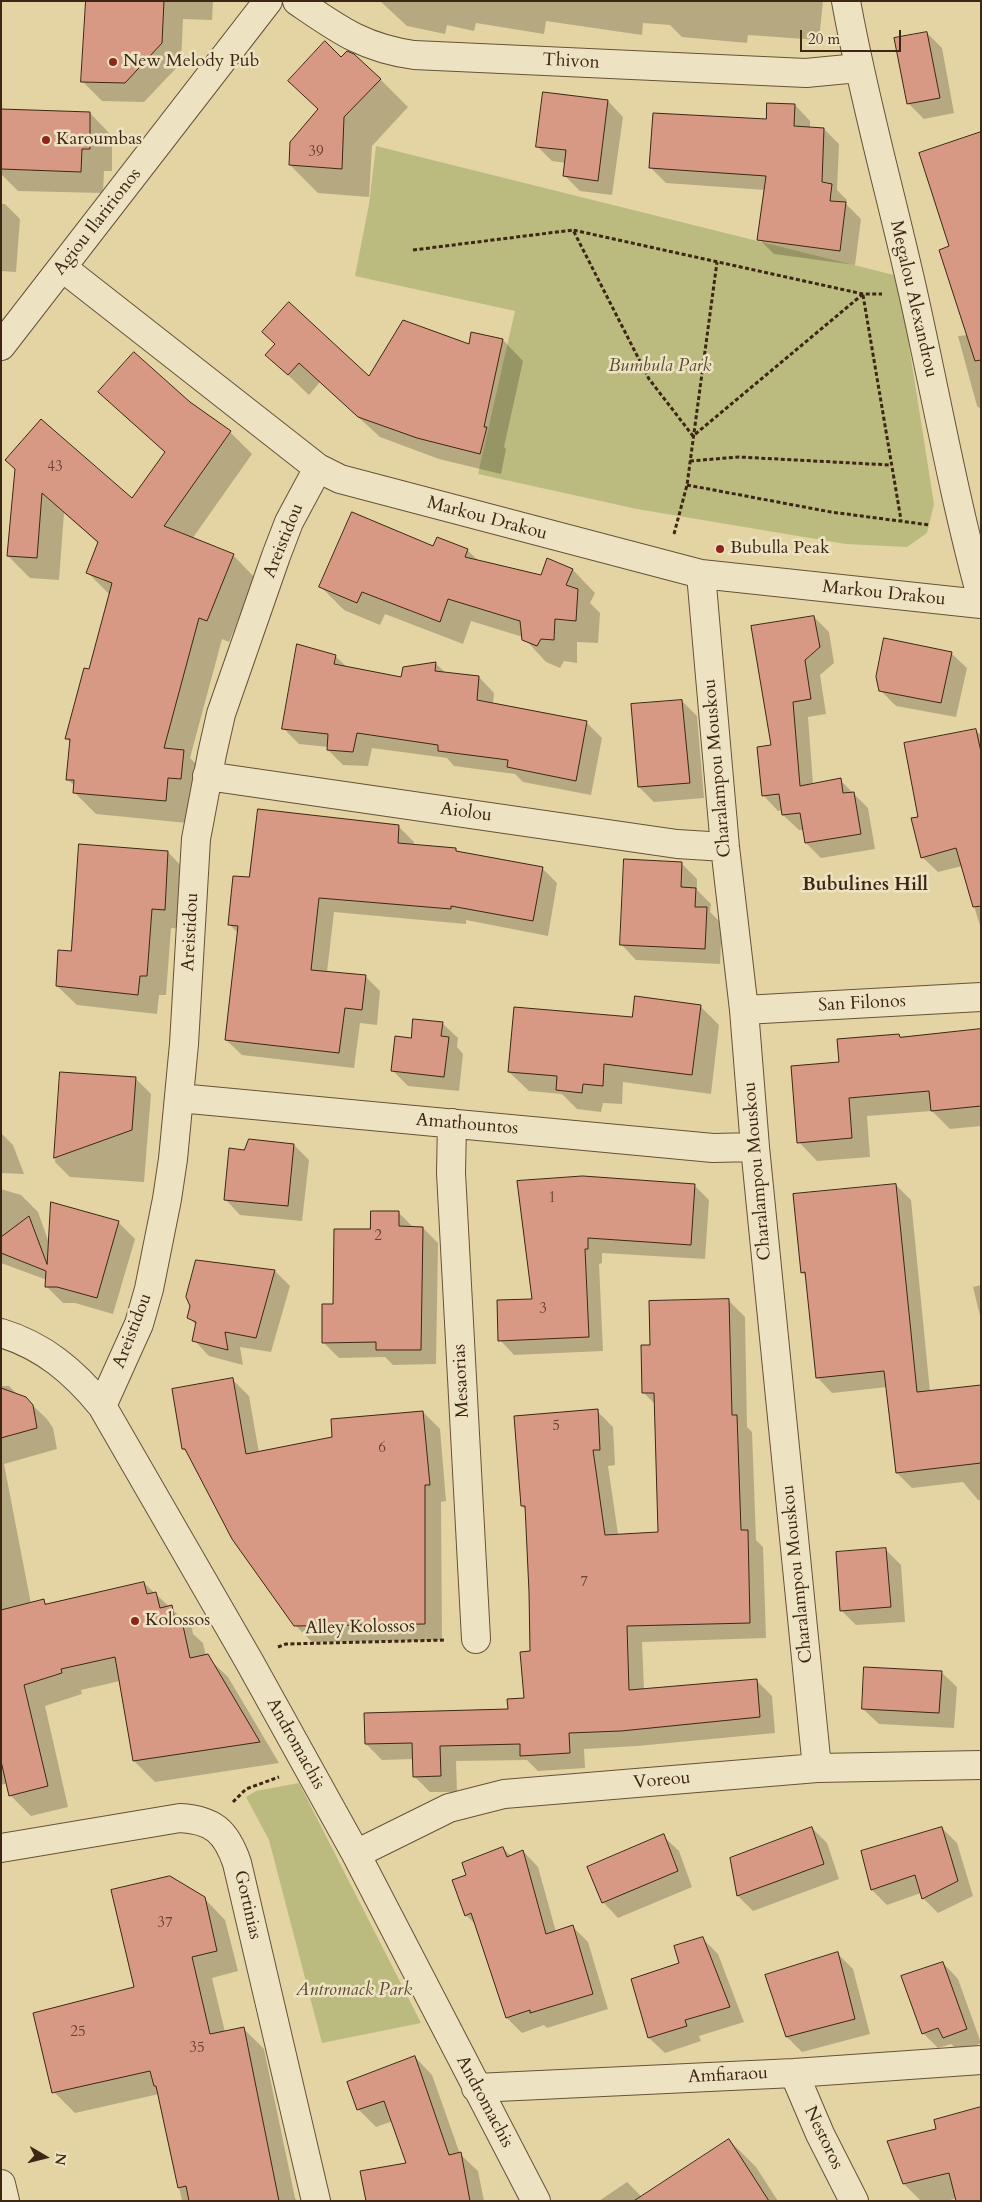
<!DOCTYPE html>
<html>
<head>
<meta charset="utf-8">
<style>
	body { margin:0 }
	#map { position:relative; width:982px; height:2202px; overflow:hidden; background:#e4d4a3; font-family:Cardo,serif }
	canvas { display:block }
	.frame { position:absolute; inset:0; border:2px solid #3d2614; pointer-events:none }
	.north { position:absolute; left:20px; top:2132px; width:50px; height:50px; -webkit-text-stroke:4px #ede3c3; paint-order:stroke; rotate:98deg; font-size:14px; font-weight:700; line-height:20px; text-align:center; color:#3d2614 }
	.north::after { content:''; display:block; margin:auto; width:18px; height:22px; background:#3d2614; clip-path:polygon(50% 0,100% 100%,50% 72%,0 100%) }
	.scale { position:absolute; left:800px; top:30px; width:101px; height:22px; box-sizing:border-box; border:2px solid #3d2614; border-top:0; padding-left:6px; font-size:15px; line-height:18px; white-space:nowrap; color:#3d2614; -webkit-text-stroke:4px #ede3c3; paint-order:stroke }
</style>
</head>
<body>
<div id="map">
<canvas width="982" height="2202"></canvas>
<div class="frame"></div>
<div class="north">N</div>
<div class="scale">20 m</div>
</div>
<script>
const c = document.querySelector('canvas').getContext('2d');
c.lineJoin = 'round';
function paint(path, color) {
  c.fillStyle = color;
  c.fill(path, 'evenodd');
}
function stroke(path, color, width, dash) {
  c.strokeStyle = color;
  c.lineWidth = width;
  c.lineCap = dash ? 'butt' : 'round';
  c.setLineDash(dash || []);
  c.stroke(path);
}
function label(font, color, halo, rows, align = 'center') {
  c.font = font + ' Cardo,serif';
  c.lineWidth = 5;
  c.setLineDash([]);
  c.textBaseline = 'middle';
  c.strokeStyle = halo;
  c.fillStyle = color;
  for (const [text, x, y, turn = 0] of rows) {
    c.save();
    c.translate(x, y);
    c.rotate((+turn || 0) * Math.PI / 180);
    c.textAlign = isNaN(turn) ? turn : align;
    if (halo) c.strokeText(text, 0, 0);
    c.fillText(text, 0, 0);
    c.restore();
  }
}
const green = new Path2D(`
	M376 146 898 276 934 504 927 533 907 547 846 544 637 509 478 474 515 311 355 276 369 204Z
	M299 1783 421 2023 322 2043 269 1840 246 1797 256 1791Z`);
const shadow = new Path2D(`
	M86 1H213L212 20 183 19 181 63 144 102 102 101 83 82Z
	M380 1H823L819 40 748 35 747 43 682 37 670 25 643 23 642 35 546 21 544 34 476 23 474 31 447 25 445 34 407 26Z
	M927 33 942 48 954 113 924 119 909 104 895 39Z
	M380 79 408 107 372 146 369 197 318 193 290 165 319 110 290 81Z
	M608 101 623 117 612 195 580 191 564 175 566 163 552 161 537 146Z
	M795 105 810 121V128L824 129 839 144 837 190 847 200 846 204 861 219 855 265 774 254 759 239 765 190 666 183 651 168 767 120Z
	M1 111 90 113 112 136V171H104L103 193 18 191 1 174Z
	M981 140V409L977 406 958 336 968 335 951 247Z
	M1 204H5L20 219 16 272 1 271Z
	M472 333 503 340 523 361 504 447 506 449 501 474 439 459 380 437 320 382 309 395 267 355 370 378 470 346Z
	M190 403 230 432 252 454 192 539 233 555 255 578 229 642 222 639 190 758 206 774 187 823 96 814 74 792 75 786 67 779 71 743 67 739 90 671 110 595 87 572 99 544 64 513 59 580 30 578 8 556 16 469 132 500 166 453 122 414Z
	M434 547 467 550 479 561 542 577 573 570 595 593 590 603 600 613 598 643 577 642V663L564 661 560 668 546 662 523 637 471 621 463 644 385 614 380 625 344 610 321 587Z
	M814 617 829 632 834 663 820 675 826 714 808 717 813 784 840 780 868 808 875 849 821 858 806 843 804 830H799L783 815V810L778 811 763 795 772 747Z
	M951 653 967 668 956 717 896 706 880 690Z
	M335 656 348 668 402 679 435 663 446 673 479 677 494 693 493 704 586 722 602 738 591 795 523 782 515 774 454 766 447 758 372 748 368 766 343 765 328 750V747L299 744 284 729Z
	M682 701 697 716 704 798 654 802 639 787Z
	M976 731 981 735V929L962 866 938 872 922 857 919 818Z
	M399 827 414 842V846L456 850 458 852 542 868 557 883 548 936 466 920V924L334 912 327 972 365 976 380 991 377 1025 360 1023 354 1068 242 1055 226 1040 239 934 229 924 250 879Z
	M168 852 187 872 184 929 171 928 166 995H159L157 1014 77 1005 57 986 72 952Z
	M682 864 697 879V890L711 904 710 912 722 924 720 964 636 960 621 944Z
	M700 1006 719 1025 711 1094 623 1082 622 1104 603 1103 601 1112 577 1109 562 1094 529 1091 509 1072 633 1019Z
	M442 1023 458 1038 457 1047 463 1054 459 1091 408 1086 392 1070 412 1039Z
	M981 1031V1126L950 1129 932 1111 867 1116 870 1157 817 1161 799 1142 840 1063 899 1035 902 1038Z
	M61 1073 135 1078 151 1094 144 1182 70 1177 55 1162Z
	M1 1133 13 1145 24 1174 1 1173Z
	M294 1145 309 1160 302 1221 240 1215 225 1199 244 1151Z
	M518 1182 694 1185 709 1200 705 1259 602 1253V1263L599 1264 603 1351 514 1355 500 1340 534 1300Z
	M896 1185 911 1200 930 1392 981 1387V1500H978L963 1482 912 1488 897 1473 887 1387 832 1393 817 1377 807 1278 802 1272Z
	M1 1189 21 1195 38 1212 49 1243 118 1222 135 1239 113 1314 75 1303H63L46 1286 47 1280 1 1263Z
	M399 1213 414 1228H423L438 1243 436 1364 393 1365 385 1357 339 1358 324 1343 334 1305 372 1231Z
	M275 1271 290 1286 271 1352 240 1347 243 1365 209 1356 194 1340 196 1325 188 1317Z
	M981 1285V1320L973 1287Z
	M729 1301 745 1317 747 1427 752 1432 756 1540 763 1547 766 1638 642 1642 644 1690 756 1680 772 1696 775 1733 637 1746 584 1749 585 1768 538 1771 527 1760 456 1761 457 1792H430L414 1776V1759L382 1760 366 1744 509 1710 525 1700 532 1652 526 1510 522 1506 597 1411 613 1427 615 1465 608 1466 618 1534H659L656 1405 644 1393 651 1346Z
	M233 1380 249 1396 259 1453 333 1438 423 1412 440 1429 446 1501 441 1502 442 1640 312 1642 295 1625 190 1455 183 1449Z
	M1 1386H9L18 1395 25 1398 47 1419 53 1428 57 1449 4 1464 31 1604 43 1601 48 1605 144 1583 192 1628 193 1634 203 1643 206 1656 228 1677 279 1763 155 1782 134 1761 120 1681 81 1690 82 1694 45 1706 68 1807 31 1816 10 1795 8 1783 1 1785Z
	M886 1550 901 1565 905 1622 856 1625 841 1610Z
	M941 1672 957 1687 954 1728 879 1724 863 1709Z
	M812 1828 827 1843 839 1879 753 1911 738 1896 731 1859Z
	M942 1828 957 1843 973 1896 938 1913 923 1898 921 1893 887 1905 872 1890 862 1852Z
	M663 1836 679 1851 692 1887 618 1918 603 1902Z
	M503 1848 511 1856 523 1851 538 1867 556 1932 573 1927 588 1942 608 2009 547 2028 544 2025 522 2033 507 2018 476 1925 466 1915Z
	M204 1898 225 1920 238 1971 212 1978 225 2032 243 2028 264 2049 295 2198 297 2201H182L159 2094 75 2113 54 2092Z
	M703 1939 718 1954 744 2022 699 2036 701 2041 665 2053 649 2038 633 1980 680 1964Z
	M838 1954 853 1969 870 2034 802 2052 787 2037Z
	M943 1963 958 1979 981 2043 960 2052 951 2044 938 2048 923 2033Z
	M415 2057 432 2075 460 2154 478 2171 484 2201H367L408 2164 393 2121 376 2127 358 2109Z
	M937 2130 957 2198 947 2201H921L904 2184Z
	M729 2140 756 2167 778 2201H599L627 2182 642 2197Z`);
const building = new Path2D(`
	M86 1H164L162 43 125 83 81 82Z
	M927 32 940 98 907 104 894 38Z
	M325 41 341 57 347 51 354 54 381 79 344 117 342 169 289 165 290 142 318 109 288 81Z
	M543 92 608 100 598 181 563 176 566 150 536 147Z
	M767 103 795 104 794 126 824 128 822 182 832 184 830 201 846 202 840 251 757 240 766 176 649 168 653 113 766 119Z
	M1 109 90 112V149H82L81 172 1 169Z
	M981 132V360L975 361 939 250 949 246 919 153Z
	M289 302 369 376 403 320 469 344 471 332 503 339 484 427H487L480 454 417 438 358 417 299 363 288 375 265 355 275 344 262 332Z
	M134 352 190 402 231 431 164 526 234 554 207 621 199 618 164 748 184 750 181 779 168 778 166 801 73 793 74 780H66L70 739H65L84 668 89 669 112 583 86 573 98 542 42 493 37 558 7 556 15 469 5 460 41 419 132 498 165 452 98 392Z
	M352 512 433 546 437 537 468 549 465 557 541 575 547 558 573 569 566 585 578 589 576 621 555 619 554 640 541 639 537 646 522 640 520 621 448 599 440 622 362 592 357 603 319 587Z
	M814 616 820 647 805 660 811 699 793 702 800 786 841 778 843 793 854 792 861 834 805 843 800 813 782 815 779 794 762 796 757 747 771 745 751 626Z
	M884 638 952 652 941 703 879 691 876 677Z
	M297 644 336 655 334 664 401 677 403 667 436 662 435 671 479 676 477 700 587 721 576 781 507 767 508 760 438 751V745L357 733 353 752 327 750 328 734 282 729Z
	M682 700 690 783 638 787 631 704Z
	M976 729 981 752V906L973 907 956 848 921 858 911 818 918 817 904 743Z
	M258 809 399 825 398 843 456 848V851L543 867 533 921 451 906V909L319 898 311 970 366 975 362 1010 345 1008 339 1053 225 1040 238 926 228 925 233 876 249 877Z
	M79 844 168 851 165 910 152 909 147 976H140L138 995 56 986 58 950 71 951Z
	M624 859 682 862 681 887 696 888 695 907H707L705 949 620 945Z
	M635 996 701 1005 692 1075 604 1064 603 1086 583 1084 582 1093 556 1090 557 1076 508 1072 514 1007 632 1017Z
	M413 1019 443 1022 441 1036 449 1037 444 1077 391 1071 395 1036 411 1038Z
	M981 1029V1106L931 1111 929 1091 849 1098 852 1138 797 1143 791 1066 839 1062 837 1039 899 1034 900 1037Z
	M60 1072 136 1077 132 1130 54 1158Z
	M249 1139 294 1144 288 1206 224 1200 229 1148 244 1150Z
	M583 1176 695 1184 691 1245 588 1238V1249H585L589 1337 498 1341 497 1300 532 1299 517 1181Z
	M896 1184 917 1392 981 1385V1463L896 1473 884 1371 816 1378 805 1272 801 1273 793 1194Z
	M51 1202 119 1221 97 1298 57 1287H45L46 1271 1 1253V1237L29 1216 47 1264Z
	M371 1211H399V1226L423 1227 421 1350H376V1342L322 1343V1304H333L334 1229H370Z
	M196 1260 275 1270 256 1338 225 1332 228 1350 192 1341 196 1322 187 1318 190 1306 186 1297Z
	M729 1299 732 1415H737L741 1530H748L750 1623 627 1626 629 1690 757 1679 760 1717 621 1731 569 1733 570 1753 520 1756V1744L440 1746 441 1776 413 1777 412 1743 365 1744 364 1713 508 1709 507 1699 524 1698 520 1652 530 1651 529 1592 525 1506H521L514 1416 598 1409 600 1450H593L605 1535 658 1532 654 1393H642L641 1345H650L649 1301Z
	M233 1378 246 1454 332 1437 331 1419 423 1411 430 1485H425V1624L294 1626 232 1539 185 1449H182L172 1389Z
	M1 1388 26 1397 33 1405 37 1428 1 1438Z
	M886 1548 891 1607 840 1611 836 1552Z
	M144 1582 147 1594 156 1592 160 1608 172 1605 175 1622 182 1621 190 1658 208 1654 260 1742 133 1761 115 1657 61 1669 62 1673 24 1685 48 1786 9 1796 1 1761V1610L44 1599 45 1604Z
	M864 1667 942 1671 939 1713 862 1709Z
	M812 1827 824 1864 737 1896 730 1858Z
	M942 1827 958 1881 922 1899 915 1875 871 1890 861 1851Z
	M664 1834 678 1871 602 1903 587 1867Z
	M503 1847 507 1857 523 1850 546 1934 573 1925 593 1994 530 2013V2010L506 2018 471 1913 465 1916 452 1880 466 1875 462 1863Z
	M170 1876 205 1897 217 1951 192 1957 210 2034 244 2027 279 2201H189L186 2186 178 2188 156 2086H154L150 2071 52 2093 33 2013 134 1987 111 1890Z
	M703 1937 730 2007 685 2020 687 2026 648 2038 631 1979 679 1963 674 1946Z
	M838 1952 855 2019 786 2037 765 1975Z
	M943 1962 967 2029 943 2038 938 2028 922 2034 901 1976Z
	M415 2056 449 2155 461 2152 470 2201H366L360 2171 406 2163 384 2101 357 2110 347 2082Z
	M981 2107V2201H956L949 2173 903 2184 887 2141 936 2129 934 2120Z
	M729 2139 769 2201H634Z`);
const path = new Path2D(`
	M413 250 573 230
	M863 294 693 436 649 379 573 230 863 294H882
	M863 295 901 520
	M690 461 739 457 890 465
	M687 485 831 512 930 525
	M674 534 687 485 717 262
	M278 1647 286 1644 446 1640
	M233 1802 246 1789 279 1777`);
const minor = new Path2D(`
	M297 1C338 29 363 48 414 55L806 73 858 68
	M846 1C864 101 892 198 914 297 936 396 954 497 981 596
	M63 268 318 468 340 479 701 574 981 604
	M1 346 268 1
	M701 574 725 847 744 1010 755 1147 817 1768
	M207 776 677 844 725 847
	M744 1010 981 997
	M179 1098 713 1148 755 1147
	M452 1123 451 1173 476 1639
	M1 1333C44 1346 74 1372 102 1406L249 1661 356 1854 536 2201
	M102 1406 139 1324 149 1289 167 1199 173 1159 184 1044 196 839 212 754 221 714 276 556 289 522 318 468
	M1 1848 180 1818C213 1820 226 1831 237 1863L316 2201
	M356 1854 449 1808 504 1794 817 1768 981 1765
	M794 2073 820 2134 854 2201
	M476 2088 794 2073 981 2060
	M1 2184 5 2201`);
const markers = [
	[113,62,5,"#8f2418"],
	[46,140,5,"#8f2418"],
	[720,549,5,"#8f2418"],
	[135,1621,5,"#8f2418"]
];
const numberNames = [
	["39",316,153],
	["43",55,468],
	["1",552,1199],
	["2",378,1237],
	["3",543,1310],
	["5",556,1427],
	["6",382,1449],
	["7",584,1583],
	["37",165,1924],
	["25",78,2033],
	["35",197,2049]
];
const poiNames = [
	["New Melody Pub",123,62],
	["Karoumbas",56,140],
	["Bubulla Peak",730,549],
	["Kolossos",145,1621]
];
const streetNames = [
	["Thivon",571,62,3],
	["Agiou Ilaririonos",98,222,-52],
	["Megalou Alexandrou",913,299,77],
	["Markou Drakou",487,519,15],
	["Areistidou",284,541,-68],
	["Markou Drakou",884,594,6],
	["Charalampou Mouskou",718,768,-95],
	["Aiolou",466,813,8],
	["Areistidou",191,932,-87],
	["San Filonos",862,1004,-3],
	["Amathountos",467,1125,5],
	["Charalampou Mouskou",758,1171,-95],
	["Areistidou",133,1331,-69],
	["Mesaorias",462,1381,-93],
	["Charalampou Mouskou",798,1574,-96],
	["Alley Kolossos",360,1628,-1],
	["Andromachis",295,1744,61],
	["Voreou",662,1781,-5],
	["Gortinias",247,1905,77],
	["Amfiaraou",728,2076,-3],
	["Andromachis",484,2102,62],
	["Nestoros",823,2138,64]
];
const parkNames = [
	["Bumbula Park",660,367],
	["Antromack Park",354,1991]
];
const neighbourhoodNames = [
	["Bubulines Hill",865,886]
];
paint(green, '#bbbb80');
paint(shadow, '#0003');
paint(building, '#d89984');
stroke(building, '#3d2614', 1);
stroke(minor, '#675238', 30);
stroke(path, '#3d2614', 3, [4, 2.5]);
stroke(minor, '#ede3c3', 28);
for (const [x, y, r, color] of markers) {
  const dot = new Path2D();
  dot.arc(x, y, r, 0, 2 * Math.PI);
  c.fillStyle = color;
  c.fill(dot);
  stroke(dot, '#ede3c3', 2);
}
label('15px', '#644330', null, numberNames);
label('18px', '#3d2614', '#ede3c3', poiNames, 'left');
label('18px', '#3d2614', '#ede3c3', streetNames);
label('italic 18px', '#5c4b2f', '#ede3c3', parkNames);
label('bold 19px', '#3d2614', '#ede3c3', neighbourhoodNames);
</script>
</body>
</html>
